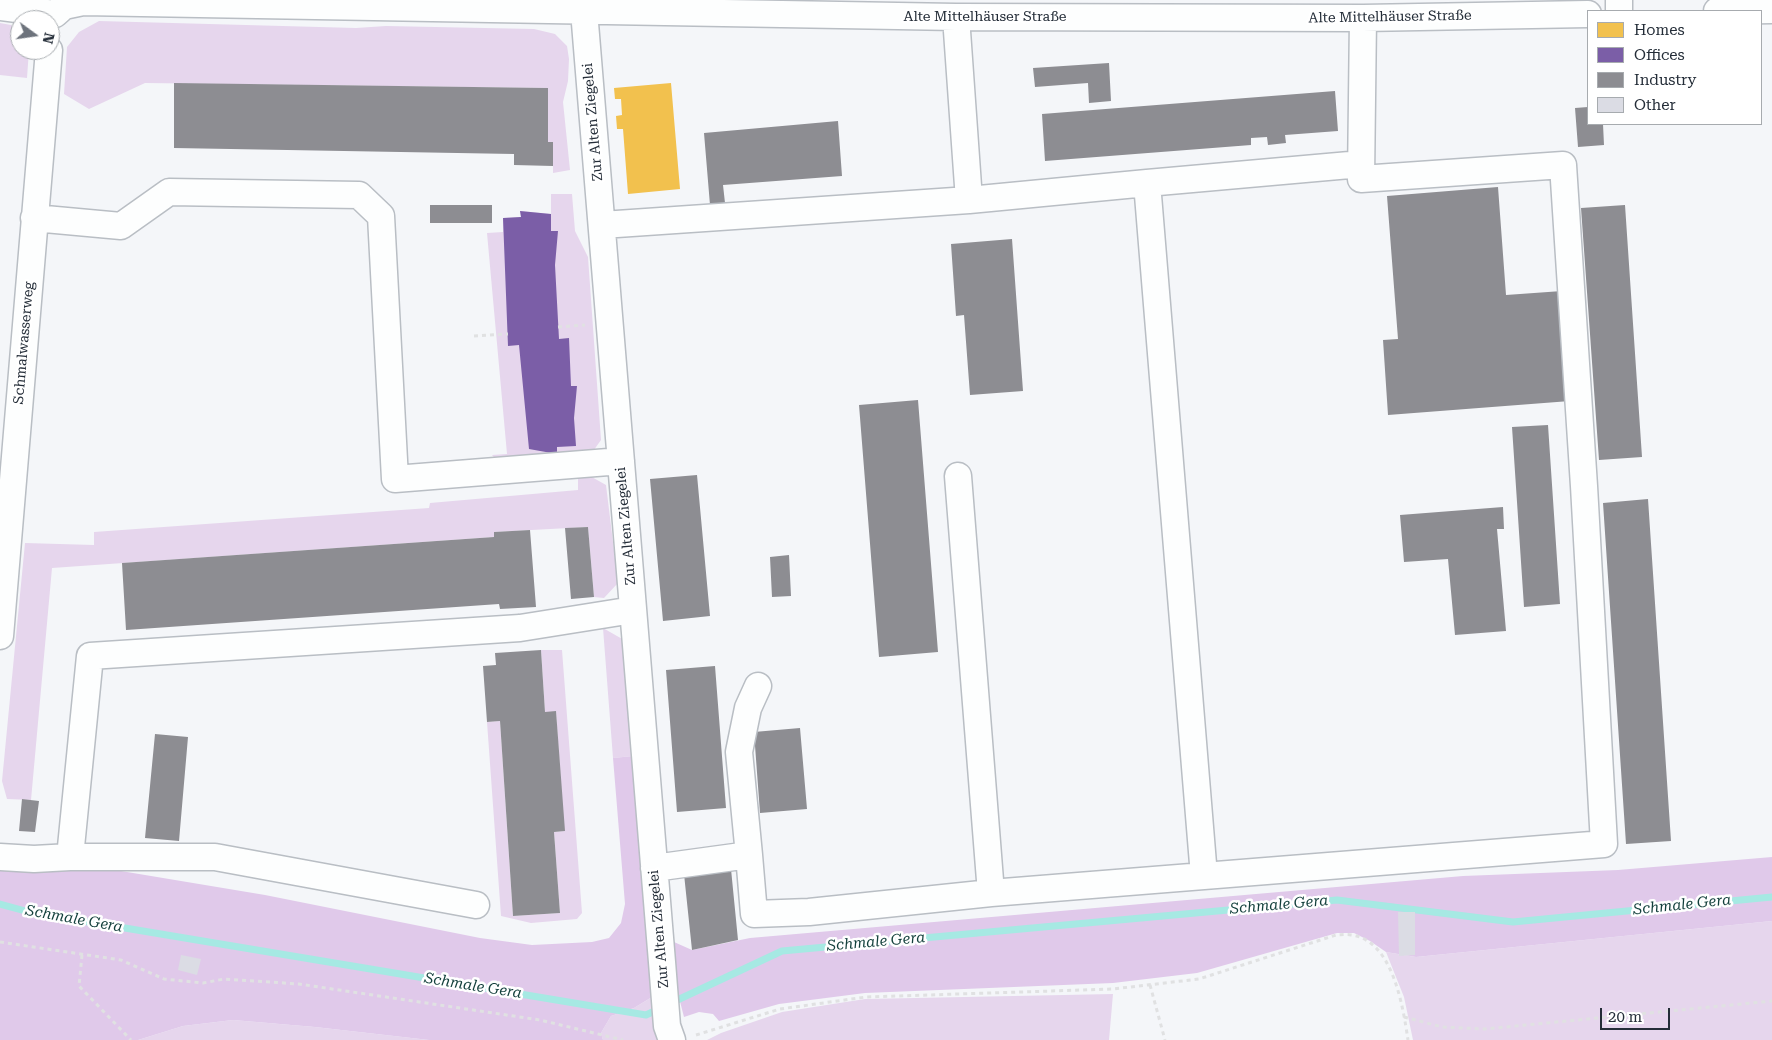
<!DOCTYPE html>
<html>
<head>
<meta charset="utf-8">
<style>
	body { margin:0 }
	#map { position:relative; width:1772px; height:1040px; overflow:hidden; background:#f4f6f9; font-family:"Roboto Serif",serif }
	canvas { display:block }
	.legend { position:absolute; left:1587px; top:10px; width:175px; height:115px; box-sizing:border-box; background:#fff; border:1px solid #a7abaf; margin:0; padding:6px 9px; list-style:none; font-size:15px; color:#242d38 }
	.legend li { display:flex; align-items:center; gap:10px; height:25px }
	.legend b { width:25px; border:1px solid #a7abaf }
	.north { position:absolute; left:10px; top:10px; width:50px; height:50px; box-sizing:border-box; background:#fff; border:1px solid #a7abaf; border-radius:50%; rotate:104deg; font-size:14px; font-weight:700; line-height:20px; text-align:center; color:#242d38 }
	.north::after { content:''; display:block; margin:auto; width:18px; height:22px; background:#6d737c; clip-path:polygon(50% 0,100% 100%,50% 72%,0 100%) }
	.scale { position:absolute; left:1600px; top:1008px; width:70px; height:22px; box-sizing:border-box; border:2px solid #242d38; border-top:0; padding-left:6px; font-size:15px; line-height:18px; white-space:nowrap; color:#242d38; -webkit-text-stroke:4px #fff; paint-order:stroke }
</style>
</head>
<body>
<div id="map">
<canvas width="1772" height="1040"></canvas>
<ul class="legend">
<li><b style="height:14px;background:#f2c14e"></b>Homes</li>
<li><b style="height:14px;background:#7b5ea7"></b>Offices</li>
<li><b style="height:14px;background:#8d8d92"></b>Industry</li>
<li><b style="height:14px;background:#dbdce4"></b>Other</li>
</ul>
<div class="north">N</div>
<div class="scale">20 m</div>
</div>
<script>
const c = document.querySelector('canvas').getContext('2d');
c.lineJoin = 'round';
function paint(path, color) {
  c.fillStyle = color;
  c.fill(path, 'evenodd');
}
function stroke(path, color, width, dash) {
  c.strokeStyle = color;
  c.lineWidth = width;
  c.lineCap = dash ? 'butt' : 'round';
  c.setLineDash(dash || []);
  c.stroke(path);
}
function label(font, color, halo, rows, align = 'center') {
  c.font = font + ' "Roboto Serif",serif';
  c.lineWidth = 5;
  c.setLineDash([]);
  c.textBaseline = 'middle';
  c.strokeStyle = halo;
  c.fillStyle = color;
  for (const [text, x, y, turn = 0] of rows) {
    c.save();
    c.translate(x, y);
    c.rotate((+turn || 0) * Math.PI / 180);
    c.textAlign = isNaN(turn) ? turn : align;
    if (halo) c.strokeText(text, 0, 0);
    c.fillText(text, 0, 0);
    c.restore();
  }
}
const green = new Path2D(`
	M99 21 356 28 386 26 534 29 555 34 567 46 569 59 568 81 563 102 570 170 553 173V142H548V88L145 83 89 109 64 94 67 47 79 32Z
	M0 23 11 25 20 31V50H29L27 78 0 75Z
	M551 194H572L575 231 588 257 601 440 591 454 498 462 492 455 507 454 487 233 503 232V218L521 217 520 211 551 214Z
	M590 476 606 485 618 583 604 598 594 597 588 527 494 532V537L52 568 31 800 7 799 2 781 25 543 94 545V532L429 508 430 503 578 490V478Z
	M603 628 624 640 633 756 613 758Z
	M541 650H562L582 913 577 919 531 923 501 916 487 722 500 721 513 916 560 913 554 832 564 831 556 712H545Z
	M1772 921V1040H1413L1404 997 1386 952 1416 957Z
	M1113 994 1109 1040H707L721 1033 782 1012 865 999Z
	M652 997 660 1040H603L601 1033 611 1016 634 1008Z
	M233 1020 315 1027 429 1040H138L183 1026Z`);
const forest = new Path2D(`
	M633 756 652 997 634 1008 611 1016 601 1033 603 1040H429L315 1027 233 1020 183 1026 138 1040H0V868H103L265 895 480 938 532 945 592 942 609 938 621 923 625 904 613 758Z
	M1772 857V921L1416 957 1386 952 1370 941 1354 933H1337L1197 973 1113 983 865 993 779 1004 719 1021 713 1014 699 1012 684 1017 677 990 674 942 692 950 750 938 1463 876 1618 870Z`);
const homes = new Path2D(`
	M671 83 680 189 628 194 623 129H617L616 116 622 115 621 99H615L614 88Z`);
const offices = new Path2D(`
	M520 211 551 214V231H558L555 265 559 339 569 338 571 386H577L574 418 576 446 557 447V454L529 449 519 345 508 346 503 218 521 217Z`);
const industry = new Path2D(`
	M1109 63 1111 101 1089 103 1088 83 1035 87 1033 68Z
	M174 83 548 88V142H553V166L514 165V154L174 148Z
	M1335 91 1338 131 1285 135 1286 143 1268 145 1267 137 1251 138V145L1045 161 1042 114Z
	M1588 107V124H1603L1604 145 1578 147 1575 108Z
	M838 121 842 176 723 185 725 203 710 205 704 133Z
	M1498 187 1506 295 1562 291 1570 401 1388 415 1383 340 1398 339 1387 196Z
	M430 205H492V223H430Z
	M1625 205 1642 457 1599 460 1581 208Z
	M1012 239 1023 391 970 395 964 315 956 316 951 244Z
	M918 400 938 652 879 657 859 405Z
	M1548 425 1560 604 1524 607 1512 427Z
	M697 475 710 616 663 621 650 479Z
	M1648 499 1671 841 1626 844 1603 503Z
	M1503 507 1504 529H1497L1506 631 1455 635 1448 559 1404 562 1400 515Z
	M588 527 594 597 571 599 565 528Z
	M530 530 536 607 500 609 499 604 126 630 122 563 494 537V532Z
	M789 555 791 596 772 597 770 557Z
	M541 650 545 712 556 711 565 831 554 832 560 913 513 916 500 721 487 722 483 666 496 665 495 653Z
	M715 666 726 808 677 812 666 670Z
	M800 728 807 809 760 813 754 732Z
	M155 734 188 737 179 841 145 838Z
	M22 799 39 801 35 832 19 831Z
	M731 869 738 940 692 950 684 874Z`);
const stream = new Path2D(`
	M0 904 29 912 646 1015 661 1008
	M671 1003 782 951 1337 900 1513 922 1772 897`);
const building = new Path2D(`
	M1398 912H1415V955L1399 956Z
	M181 955 201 959 197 975 178 970Z`);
const path = new Path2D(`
	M558 327 585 325
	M474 336 508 334
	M0 942 121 960 164 979 203 983 224 979 299 984 540 1020 623 1040
	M82 955 79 986 131 1040
	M1150 985 1165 1040
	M1404 1017 1442 1027 1485 1029 1772 1001
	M696 1035 780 1009 866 997 1113 989 1199 979 1336 935C1341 935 1346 934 1351 935 1393 940 1403 1007 1408 1040`);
const minor = new Path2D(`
	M1619 0V11
	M0 7 55 14 64 6 83 2 956 17 1363 18 1588 14
	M584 11 662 962 667 1026 672 1040
	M1717 11 1772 10
	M956 17 969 200
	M34 218 121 226 169 192 359 195 381 216 395 479 621 461
	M602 225 969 200 1147 183
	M958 476 991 893
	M0 636 49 50
	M749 855 739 752 748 708 758 686
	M0 857 34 859 70 857
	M654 868 749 855 754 914 809 912 991 893 1604 844 1584 486 1563 165 1361 179 1363 18
	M1204 876 1147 183 1361 164
	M476 905 215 857H70L90 656 520 628 633 610`);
const streetNames = [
	["Alte Mittelhäuser Straße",985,17],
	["Alte Mittelhäuser Straße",1390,17,-1],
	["Zur Alten Ziegelei",593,122,-95],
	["Schmalwasserweg",24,343,-85],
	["Zur Alten Ziegelei",626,526,-95],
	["Zur Alten Ziegelei",659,929,-95]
];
const waterNames = [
	["Schmale Gera",1279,905,-5],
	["Schmale Gera",1682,905,-6],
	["Schmale Gera",74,919,10],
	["Schmale Gera",876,942,-5],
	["Schmale Gera",473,986,9]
];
paint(green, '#e6d6ed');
paint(forest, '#e0c9ea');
paint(homes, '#f2c14e');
paint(offices, '#7b5ea7');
paint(industry, '#8d8d92');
stroke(stream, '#a6e9e3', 7);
paint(building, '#dbdce4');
stroke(minor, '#b9bec4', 29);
stroke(path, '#e0e1e2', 3, [4, 4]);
stroke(minor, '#fdfefe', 26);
label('14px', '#242d38', '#fff', streetNames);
label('italic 15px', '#123f3b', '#fff', waterNames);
</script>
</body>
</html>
